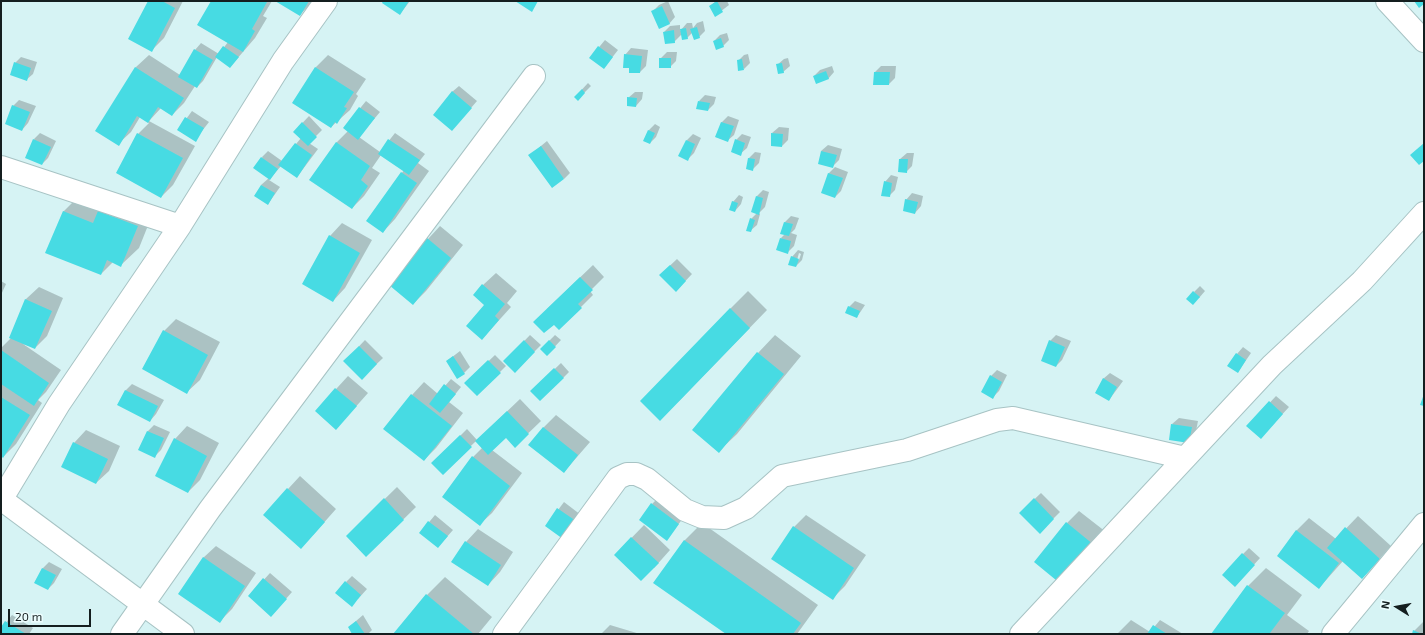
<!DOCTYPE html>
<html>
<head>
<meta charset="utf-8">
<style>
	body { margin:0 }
	#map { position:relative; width:1425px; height:635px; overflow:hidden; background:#d6f3f4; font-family:"Exo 2",sans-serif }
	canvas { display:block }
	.frame { position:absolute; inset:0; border:2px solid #141e1f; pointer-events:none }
	.north { position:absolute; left:1377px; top:587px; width:40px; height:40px; -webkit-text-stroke:3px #ecfdfe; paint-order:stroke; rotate:281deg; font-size:11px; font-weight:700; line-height:16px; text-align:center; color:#141e1f }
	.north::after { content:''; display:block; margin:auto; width:14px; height:18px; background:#141e1f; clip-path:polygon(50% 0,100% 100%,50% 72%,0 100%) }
	.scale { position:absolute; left:8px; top:609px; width:83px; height:18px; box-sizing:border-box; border:2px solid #141e1f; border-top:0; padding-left:5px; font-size:12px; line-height:14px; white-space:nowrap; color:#141e1f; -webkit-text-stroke:3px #ecfdfe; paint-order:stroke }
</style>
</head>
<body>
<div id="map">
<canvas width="1425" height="635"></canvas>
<div class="frame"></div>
<div class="north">N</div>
<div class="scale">20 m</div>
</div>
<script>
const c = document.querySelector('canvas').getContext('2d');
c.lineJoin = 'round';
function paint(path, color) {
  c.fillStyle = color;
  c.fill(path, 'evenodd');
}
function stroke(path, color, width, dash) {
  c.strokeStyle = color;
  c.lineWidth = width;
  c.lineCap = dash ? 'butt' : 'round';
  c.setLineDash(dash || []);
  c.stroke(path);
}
const shadow = new Path2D(`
	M149 1H183L164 38 152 50Z
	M212 1H272L263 16 267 18 255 38 230 67 217 57 203 81 197 87 195 86 184 103 172 115 161 108 149 121 195 146 173 185 161 197 138 134 149 123 140 117 131 132 118 144 97 130 136 67 149 55 180 75 195 50 201 43 219 54 228 42 198 25Z
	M277 1H313L300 15Z
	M384 1H410L400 14Z
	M668 1 675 17 669 24 652 12 659 5Z
	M716 1H727L729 5 716 15 710 6Z
	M703 21 705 31 699 37 692 33 687 38 682 34 674 42 664 32 670 26 680 25V31L687 23H692L693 28 697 23Z
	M727 33 729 40 723 46 714 41 720 35Z
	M605 40 618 50 604 68 590 58Z
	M631 48 648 50 646 66 640 72H630V68L625 55Z
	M667 52H677L676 61 670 67 660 59Z
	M748 54 750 63 744 69 738 61 744 55Z
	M328 55 366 79 356 94 358 96 350 110 331 127 293 103 316 67Z
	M21 57 37 62 33 74 26 80 15 63Z
	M788 58 790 66 783 72 777 65 784 59Z
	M832 66 834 72 828 79 814 76 820 70Z
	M881 66H896L895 78 889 84H874L875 72Z
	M588 83 591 86 584 93 575 97Z
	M459 86 477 101 452 130V92Z
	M635 92H643L642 99 636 106 628 98Z
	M705 95 716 97 714 104 708 110 699 101Z
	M19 100 36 106 28 123 22 130 13 106Z
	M366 101 380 112 359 137 380 152 395 133 425 154 418 163 429 171 395 219 383 232 368 221 404 170 381 155 372 168 380 173 364 196 352 208 336 143 348 131 344 128Z
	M192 111 209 122 195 140 178 130Z
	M309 116 322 130 309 143 318 149 297 177 281 166 269 180 280 187 268 204 261 185 269 178 262 157 268 151 282 161 301 138 294 132Z
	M728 116 739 120 734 135 727 141 716 137 722 122Z
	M655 124 660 127 656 137 650 143 644 140 649 130Z
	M779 127 789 128 788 140 782 146 772 133Z
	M40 133 56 141 48 158 42 164 34 139Z
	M693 134 701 138 694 153 688 159 687 140Z
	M742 134 751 137 747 148 740 154 736 140Z
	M547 141 570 173 564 179 530 155Z
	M828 145 842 149 839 160 833 166 821 151Z
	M755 152 761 153 759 163 752 170 747 169 749 158Z
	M907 153H914L912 166 906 172 900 159Z
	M835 167 848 172 841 191 835 197 828 174Z
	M891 175 898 177 895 190 889 196 885 182Z
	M763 190 769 192 765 207 759 213 760 214 757 225 750 231 751 219 757 213V196Z
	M117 193 155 208 139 248 121 265 113 262 101 274 63 212 81 194 106 204Z
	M912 193 923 196 921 206 915 213 906 200Z
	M739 195 743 197 741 204 735 211 733 202Z
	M791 216 799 218 795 229 791 233 797 235 794 246 788 252 781 238 785 234V222Z
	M342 223 372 240 345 288 333 301 330 236Z
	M440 226 463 245 426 291 413 304 428 239Z
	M798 250 804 252 802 260 796 266 792 257ZM799 253 801 254 799 260H797Z
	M677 259 692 274 676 291 660 275Z
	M593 265 604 277 590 291 593 295 559 329 547 309Z
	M496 273 517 291 507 303 511 307 482 339 485 305 483 285Z
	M1 281 6 284 1 295Z
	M1200 286 1205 291 1199 298 1194 292Z
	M39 287 63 298 47 336 35 348 23 344 61 370 46 392 38 400 42 403 16 444 3 457 1 455V348L11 338 26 299Z
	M748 291 767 310 678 402 730 309Z
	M855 301 865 305 857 317 849 307Z
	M176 319 220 342 200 380 187 392 164 331Z
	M530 335 541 345 515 371 505 361Z
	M555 335 561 340 547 355 541 349Z
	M775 335 801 356 737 434 719 451 694 430 758 353Z
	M1056 335 1071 341 1062 360 1056 366 1050 341Z
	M365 340 383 358 362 378 345 361Z
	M1243 347 1251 353 1238 372 1237 354Z
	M460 351 470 367 464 373 447 361Z
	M495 355 506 366 477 395 472 377Z
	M561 363 569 372 563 378 532 391Z
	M997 370 1007 375 999 391 993 397 991 376Z
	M1110 373 1123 381 1109 400 1103 379Z
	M348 376 368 393 336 429 316 411Z
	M451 379 461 387 449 402 463 413 436 448 424 460 412 395 424 382 438 394Z
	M132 384 164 400 156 414 150 421 119 405 126 390Z
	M1276 396 1289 407 1267 431 1248 426Z
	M520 399 541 421 515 446 506 437 492 450 522 473 492 513 479 525 473 457 482 448 476 441 443 473 433 463 467 429 477 440Z
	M556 415 590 442 564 472 543 428Z
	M1179 418 1198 421 1195 436 1189 442 1172 424Z
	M154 425 170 432 161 450 155 456 140 449 148 431Z
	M187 426 219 443 200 480 188 492 175 439Z
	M86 430 120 446 109 471 96 483 74 443Z
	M300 476 336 509 313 535 264 515Z
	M397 487 416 507 366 556 347 536Z
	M1041 493 1060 512 1040 532 1020 513Z
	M658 498 684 517 667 539 652 504Z
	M564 502 581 515 563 538 546 526Z
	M1079 511 1106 532 1062 584 1067 523Z
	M435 515 453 530 438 547 420 533Z
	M806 515 866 555 845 586 833 598 794 527Z
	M1358 516 1391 546 1374 565 1343 561 1319 588 1278 556 1297 530 1309 518 1336 539Z
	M702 523 818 605 797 634H728L655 583 685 540Z
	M644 525 670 550 654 568 615 555Z
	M478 529 513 552 500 572 488 585 466 542Z
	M216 546 256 573 232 609 220 621 203 558Z
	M1249 548 1260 558 1241 579 1243 554Z
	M49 562 62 569 54 583 48 589 35 582 43 568Z
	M1266 568 1302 595 1287 615 1309 631 1307 634H1212L1248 586Z
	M270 573 292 592 277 609 249 596Z
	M352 576 367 589 358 599 346 582Z
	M445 577 492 617 478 634H395L427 595Z
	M12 615 33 628 29 634H1V629Z
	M363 615 372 630 368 634H353L349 627Z
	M1131 620 1150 632 1160 620 1183 634H1117Z
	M1424 621V634H1413L1414 631Z
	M610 625 640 634H601Z`);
const building = new Path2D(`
	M148 1H162L175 8 152 52 128 39Z
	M211 1 267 2 252 29 255 31 243 52 197 25Z
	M275 1H309L300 16Z
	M383 1H409L400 15 382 3Z
	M515 1H538L532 12Z
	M717 1 723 12 715 17 709 6Z
	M1414 1H1424V4L1419 8Z
	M662 6 670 24 659 29 651 11Z
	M697 27 700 38 694 40 690 29Z
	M686 28 688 39 682 40 680 29Z
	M674 30 675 43 665 44 663 32Z
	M721 38 724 47 716 50 713 41Z
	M223 46 239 57 230 68 215 57Z
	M598 46 613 57 604 69 589 58Z
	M194 49 213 60 197 88 178 77Z
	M624 54 642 56 640 73H629V68H623Z
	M659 58H671V68H659Z
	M742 59 744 70 738 71 737 60Z
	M14 62 31 68 27 81 10 75Z
	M782 63 784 73 778 74 776 64Z
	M135 67 184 98 172 116 158 107 148 123 137 116 119 146 95 131Z
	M315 67 354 92 344 107 347 108 337 124 335 122 331 128 292 103Z
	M826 71 829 79 816 84 813 76Z
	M874 72H890L889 85H873Z
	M582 89 585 93 578 101 574 97Z
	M452 91 472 108 452 131 433 115Z
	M627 97 637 98 636 107 627 106Z
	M698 101 710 103 708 111 696 109Z
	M12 105 30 112 22 131 5 124Z
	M359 107 375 118 358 140 343 128Z
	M185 117 204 128 196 142 177 130Z
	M302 122 317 137 308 146 293 132Z
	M721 122 734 126 728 142 715 137Z
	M648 130 655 133 650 144 643 141Z
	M137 133 183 158 161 198 116 173Z
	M771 133 783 134 782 147 771 146Z
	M33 139 51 147 42 165 25 158Z
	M388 139 420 160 409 175 378 154Z
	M735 139 745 143 741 156 731 152Z
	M686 140 695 144 688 161 678 156Z
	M336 142 370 166 361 180 368 186 352 209 309 180Z
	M295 143 312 155 297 178 278 165Z
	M1424 143V161L1419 165 1410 155Z
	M541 146 564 179 552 188 528 155Z
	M821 151 837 155 833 168 818 164Z
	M261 157 278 169 270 180 253 168Z
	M748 158 755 159 753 171 746 169Z
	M899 159H908L907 173 898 172Z
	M401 172 417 183 383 233 366 221Z
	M828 173 843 178 835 198 821 193Z
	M884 181 892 183 890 197 881 196Z
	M261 185 275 193 268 205 254 196Z
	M756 196 763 198 759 215 751 212Z
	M905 199 918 202 915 214 903 211Z
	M732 201 738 203 735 212 729 210Z
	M63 211 93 223 98 211 138 226 121 267 107 260 101 275 45 253Z
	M750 218 755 220 751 232 746 231Z
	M784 222 793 224 789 236 780 234Z
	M329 235 360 253 333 302 302 284Z
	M427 238 451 258 413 305 389 285Z
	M780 238 791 241 788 254 776 250Z
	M791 256 799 259 796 267 788 265Z
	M670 265 686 281 676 292 659 275Z
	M580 277 593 290 578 304 582 308 559 330 554 325 544 333 533 322Z
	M482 284 505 304 495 316 499 320 482 340 466 326 484 305 473 295Z
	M1193 291 1200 297 1193 305 1186 299Z
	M25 299 52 311 35 349 9 338Z
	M848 306 860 311 857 318 845 313Z
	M730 308 750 328 660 421 640 401Z
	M163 330 208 355 187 394 142 369Z
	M524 340 535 352 515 373 503 361Z
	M549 340 556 347 547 356 540 349Z
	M1049 340 1065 347 1056 367 1041 361Z
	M359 346 377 364 362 380 343 361Z
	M1 350 49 383 34 406 1 384Z
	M757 352 784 374 719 453 692 430Z
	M1236 353 1246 360 1238 373 1227 366Z
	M453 356 465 374 457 379 446 361Z
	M488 360 501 373 477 396 464 383Z
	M554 368 564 378 540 401 530 391Z
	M990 375 1002 382 993 399 981 392Z
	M1103 378 1117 387 1109 401 1095 393Z
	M444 384 456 394 440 413 429 404Z
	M335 388 357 406 336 430 315 411Z
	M125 390 158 406 150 422 117 405Z
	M411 394 452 426 424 461 383 429Z
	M1424 394V406L1420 405Z
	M1 397 30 415 3 458 1 456Z
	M1269 401 1283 414 1261 439 1246 426Z
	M507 411 529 434 515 448 506 438 488 455 475 441Z
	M1171 424 1192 427 1189 443 1169 440Z
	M543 427 578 455 564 473 528 445Z
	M147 431 164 438 155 458 138 450Z
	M460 435 472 447 443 475 431 463Z
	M174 438 207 456 188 493 155 476Z
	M73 442 108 459 96 484 61 467Z
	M472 456 510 486 480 526 442 497Z
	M287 488 325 522 301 549 263 515Z
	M384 498 404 520 366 557 346 536Z
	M1034 498 1054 519 1040 534 1019 513Z
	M651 503 679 524 667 541 639 520Z
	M557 508 576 521 563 539 545 526Z
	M428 521 448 536 438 548 419 533Z
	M1066 522 1094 545 1062 585 1034 562Z
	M793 526 854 568 833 600 771 559Z
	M1345 527 1380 559 1362 579 1327 548Z
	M1296 530 1339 563 1319 589 1277 556Z
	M631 537 659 563 641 581 614 555Z
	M684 540 801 623 793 634H726L653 583Z
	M465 541 501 565 488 586 451 562Z
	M1242 553 1255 565 1235 587 1222 575Z
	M203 557 245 586 220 623 178 594Z
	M42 568 56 575 48 590 34 583Z
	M263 578 287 599 271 617 248 596Z
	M345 581 361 595 352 607 335 593Z
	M1247 585 1285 613 1270 633 1272 634H1211Z
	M426 594 474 634H393Z
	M5 621 26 634H1V627Z
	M356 621 365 634H352L348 627Z
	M1153 625 1167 634H1147Z
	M1413 630 1422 634H1412Z`);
const street = new Path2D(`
	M1387 1 1424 41
	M1 167 180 226
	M1 499 183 634
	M1 500 59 404 180 226 283 61 326 1
	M122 634 210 509 534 76
	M504 634 618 478 627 474H636L647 479 685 510 702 517 724 518 746 508 782 476 907 450 997 420 1013 418 1185 458
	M1021 634 1272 365 1362 281 1424 213
	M1333 634 1424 524`);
paint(shadow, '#0003');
paint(building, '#47dbe3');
stroke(street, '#a7c3c4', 24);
stroke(street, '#fff', 22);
</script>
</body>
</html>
